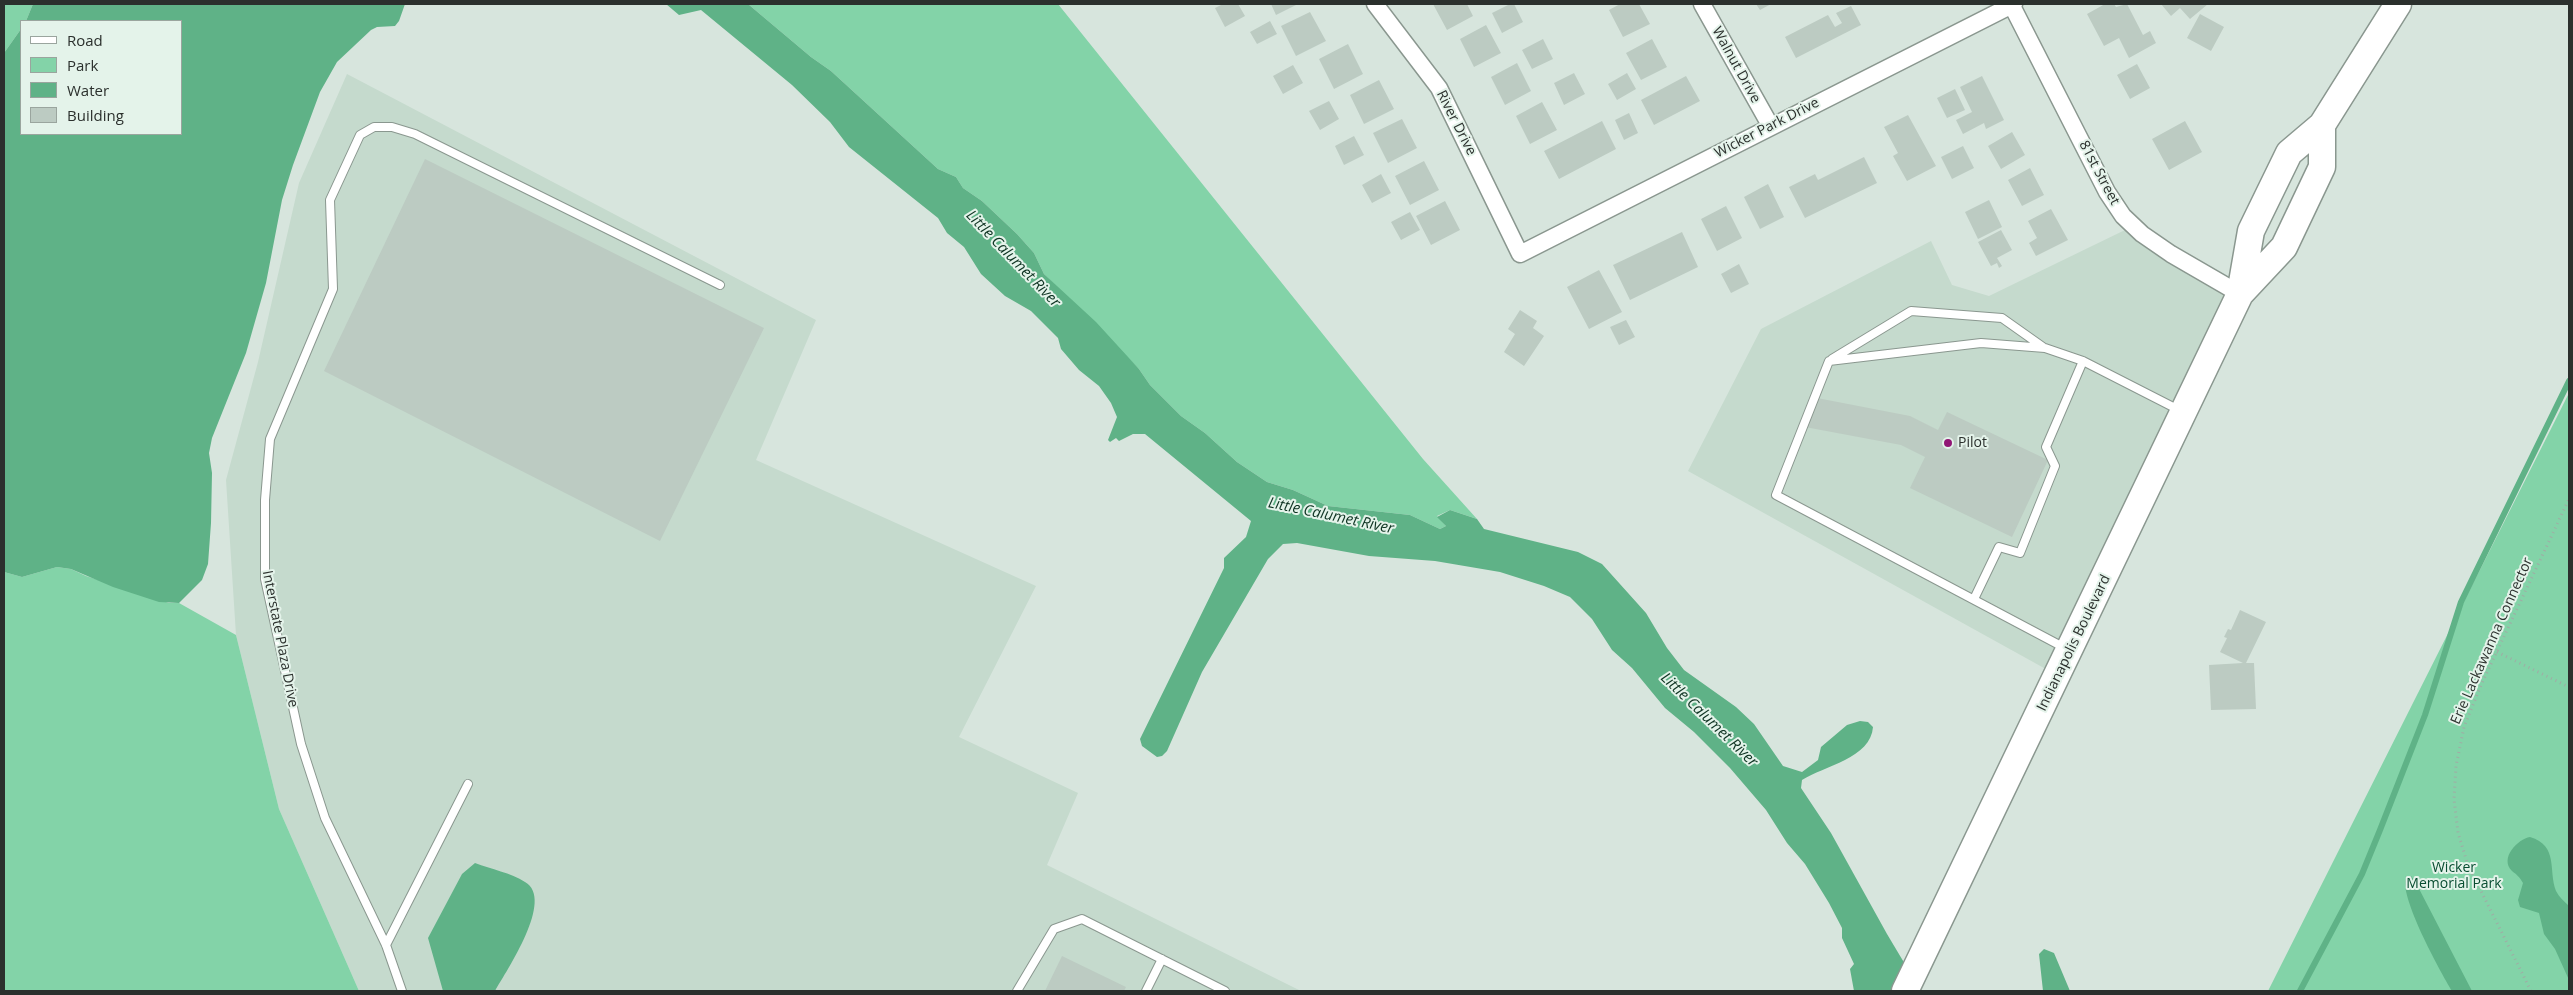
<!DOCTYPE html>
<html>
<head>
<meta charset="utf-8">
<style>
	body { margin:0 }
	#map { position:relative; width:2573px; height:995px; overflow:hidden; background:#d7e5dd; font-family:"Open Sans",sans-serif }
	canvas { display:block }
	.frame { position:absolute; inset:0; border:5px solid #2b302d; pointer-events:none }
	.legend { position:absolute; left:20px; top:20px; width:162px; height:115px; box-sizing:border-box; background:#e4f3ea; border:1px solid #9aa59e; margin:0; padding:6px 9px; list-style:none; font-size:15px; color:#2b302d }
	.legend li { display:flex; align-items:center; gap:10px; height:25px }
	.legend b { width:25px; border:1px solid #9aa59e }
</style>
</head>
<body>
<div id="map">
<canvas width="2573" height="995"></canvas>
<div class="frame"></div>
<ul class="legend">
<li><b style="height:6px;background:#fff"></b>Road</li>
<li><b style="height:14px;background:#83d3a8"></b>Park</li>
<li><b style="height:14px;background:#5fb287"></b>Water</li>
<li><b style="height:14px;background:#bccbc2"></b>Building</li>
</ul>
</div>
<script>
const c = document.querySelector('canvas').getContext('2d');
c.lineJoin = 'round';
function paint(path, color) {
  c.fillStyle = color;
  c.fill(path, 'evenodd');
}
function stroke(path, color, width, dash) {
  c.strokeStyle = color;
  c.lineWidth = width;
  c.lineCap = dash ? 'butt' : 'round';
  c.setLineDash(dash || []);
  c.stroke(path);
}
function label(font, color, halo, rows, align = 'center') {
  c.font = font + ' "Open Sans",sans-serif';
  c.lineWidth = 4;
  c.setLineDash([]);
  c.textBaseline = 'middle';
  c.strokeStyle = halo;
  c.fillStyle = color;
  for (const [text, x, y, turn = 0] of rows) {
    c.save();
    c.translate(x, y);
    c.rotate((+turn || 0) * Math.PI / 180);
    c.textAlign = isNaN(turn) ? turn : align;
    if (halo) c.strokeText(text, 0, 0);
    c.fillText(text, 0, 0);
    c.restore();
  }
}
const built = new Path2D(`
	M347 74 816 320 756 460 1036 586 959 737 1078 793 1047 865 1301 991H359L279 809 236 635 226 480 258 362 299 183Z
	M2125 230 2230 298 2053 673 1688 471 1761 329 1931 241 1952 285 1989 296Z`);
const green = new Path2D(`
	M4 4H33L26 21H21V29L4 53Z
	M748 4H1058L1423 459 1477 519 1450 510 1437 516 1446 526 1440 529 1410 515 1328 506 1293 490 1267 482 1237 462 1205 433 1181 416 1150 385 1139 369 1044 274 1034 253 1017 234 982 201 963 188 956 177 938 169 831 71 811 57Z
	M2569 393V991H2268Z
	M57 567 71 569 86 576 169 603H179L236 635 279 809 359 991H4V572L22 577Z`);
const water = new Path2D(`
	M33 4H405L399 21 395 26 377 27 371 30 337 62 320 92 293 165 282 200 266 283 246 353 212 438 209 453 212 473 211 523 208 564 202 580 179 603 159 602 113 587 71 569 57 567 22 577 4 572V53L21 29V134H181V21H26Z
	M666 4H748L811 57 831 71 938 169 956 177 963 188 982 201 1017 234 1034 253 1044 274 1096 322 1139 369 1150 385 1181 416 1205 433 1237 462 1267 482 1293 490 1328 506 1410 515 1440 529 1446 526 1437 517 1450 510 1477 519 1484 529 1578 552 1602 564 1646 613 1667 648 1684 670 1736 707 1754 724 1783 766 1802 772 1818 760 1821 747 1847 725 1860 721 1868 722 1873 727C1871 758 1824 766 1802 780L1801 788 1831 833 1887 934 1921 991H1854L1850 969 1854 964 1842 938V928L1829 903 1805 864 1787 843 1766 810 1730 768 1694 732 1665 708 1632 668 1612 650 1592 619 1570 597 1544 586 1500 572 1435 561 1369 556 1297 543 1283 544 1268 559 1202 672 1167 751 1162 756 1157 757 1142 746 1140 739 1224 568V558L1246 537 1251 521 1145 434H1133L1119 441 1116 438 1110 442 1108 440 1117 417 1111 403 1099 386 1079 370 1061 349 1058 338 1031 311 1005 296 981 274 964 247 947 233 938 218 849 147 830 122 792 85 701 10 679 15Z
	M2530 837C2559 846 2548 870 2556 891 2559 897 2564 901 2569 906V980L2555 949 2544 934 2539 913 2520 907 2518 900 2523 883C2519 876 2517 875 2512 871 2499 858 2518 839 2530 837Z
	M475 863C491 869 511 873 525 882 555 899 507 970 495 991H443L428 938 462 874Z
	M2406 876H2411L2415 881 2472 991H2452C2440 971 2398 895 2406 876Z
	M2044 949 2054 953 2070 991H2043L2039 954Z`);
const stream = new Path2D(`
	M2300 991 2362 874 2380 830 2425 715 2461 602 2569 381`);
const building = new Path2D(`
	M1223 4H1238L1245 16 1225 27 1215 8Z
	M1271 4H1298L1276 15Z
	M1433 4H1467L1473 16 1447 30Z
	M1510 4H1514L1523 22 1502 33 1492 13Z
	M1620 4H1639L1650 24 1623 37 1609 10Z
	M1756 4H1771L1760 10Z
	M2105 4H2114L2116 7 2127 4 2143 35 2150 31 2156 43 2129 58 2119 38 2104 46 2087 14Z
	M2161 4H2208L2190 19 2180 8 2171 16Z
	M1851 6 1861 25 1796 58 1785 37 1828 15 1835 27 1842 23 1836 13Z
	M1310 12 1326 41 1296 56 1281 26Z
	M2200 14 2224 27 2211 51 2187 38Z
	M1270 21 1277 34 1257 44 1250 32Z
	M1486 25 1501 53 1474 67 1460 39Z
	M1543 39 1553 59 1532 69 1522 50Z
	M1652 39 1667 67 1641 80 1626 53Z
	M1348 44 1363 74 1334 89 1319 59Z
	M1517 63 1531 91 1505 105 1491 77Z
	M2137 64 2150 88 2130 99 2117 75Z
	M1293 65 1303 83 1283 94 1273 76Z
	M1574 73 1585 94 1564 105 1554 83Z
	M1627 73 1636 89 1617 100 1608 84Z
	M1686 76 1700 101 1654 125 1641 100Z
	M1982 76 2004 120 1986 129 1984 123 1963 134 1956 120 1972 112 1960 87Z
	M1379 80 1394 109 1364 124 1350 95Z
	M1955 89 1965 110 1947 118 1937 98Z
	M1329 101 1339 119 1320 130 1309 111Z
	M1542 102 1557 130 1530 144 1516 116Z
	M1629 113 1638 133 1624 140 1615 120Z
	M1908 115 1936 166 1907 181 1893 156 1898 153 1884 127Z
	M1402 119 1417 148 1388 163 1373 133Z
	M1602 121 1616 149 1559 179 1544 151Z
	M2185 121 2202 152 2169 170 2152 139Z
	M2012 132 2025 155 2001 169 1988 146Z
	M1354 136 1364 155 1344 165 1335 146Z
	M1963 146 1974 168 1952 179 1941 157Z
	M1864 157 1877 183 1805 218 1789 187 1815 174 1818 180Z
	M425 159 764 328 660 541 324 371Z
	M1424 161 1439 190 1410 205 1395 176Z
	M2030 168 2044 195 2022 206 2008 180Z
	M1381 174 1391 193 1372 203 1362 185Z
	M1768 184 1784 217 1760 229 1744 197Z
	M1989 200 2002 227 1978 239 1965 212Z
	M1445 201 1460 230 1431 245 1416 216Z
	M1726 206 1742 238 1717 251 1701 219Z
	M2051 209 2068 240 2036 256 2029 243 2037 238 2028 221Z
	M1410 212 1420 230 1401 240 1391 222Z
	M2001 230 2012 250 1997 258 2002 266 1999 268 1997 263 1991 266 1978 242Z
	M1682 232 1698 267 1630 300 1613 265Z
	M1739 264 1749 284 1731 293 1721 274Z
	M1599 270 1622 312 1589 329 1567 287Z
	M1520 310 1537 321 1533 328 1544 336 1524 366 1504 352 1515 334 1508 329Z
	M1626 320 1635 337 1619 345 1610 327Z
	M1817 398 1910 416 1938 430 1947 412 2048 460 2012 537 1910 488 1925 457 1901 445 1805 427Z
	M2240 610 2266 622 2246 663H2254L2256 709 2211 710 2209 665 2243 663 2220 652 2227 638 2224 637 2228 629 2231 630Z
	M1062 956 1126 987 1124 991H1045Z`);
const path = new Path2D(`
	M2497 652 2569 687
	M2531 991 2468 865 2458 833 2454 799 2456 766 2464 727 2481 685 2569 499`);
const service = new Path2D(`
	M1832 359 1911 311 2002 318 2043 347
	M1974 599 1999 547 2020 553 2055 466 2046 447 2083 361
	M2065 648 1776 495 1829 361 1981 343 2045 348 2083 361 2181 411
	M386 945 468 784
	M402 991 386 945 325 818 301 744 265 579V500L270 439 333 289 330 200 360 135 374 127H392L415 134 720 285
	M1017 991 1054 929 1082 919 1225 991
	M1146 991 1162 959`);
const minor = new Path2D(`
	M1375 4 1439 88 1520 254 2014 4
	M1702 4 1770 125
	M2011 4 2107 192 2123 216 2142 234 2171 254 2240 294`);
const trunk = new Path2D(`
	M2240 294 2284 247 2322 167V125
	M1905 991 2240 294 2251 231 2289 153 2322 125 2398 4`);
const markers = [
	[1948,443,5,"#911775"]
];
const streetNames = [
	["Walnut Drive",1736,65,61],
	["River Drive",1456,123,63],
	["Wicker Park Drive",1767,128,-27],
	["81st Street",2099,173,62],
	["Interstate Plaza Drive",280,639,79],
	["Erie Lackawanna Connector",2492,641,-66],
	["Indianapolis Boulevard",2074,643,-64]
];
const poiNames = [
	["Pilot",1958,443]
];
const parkNames = [
	["Wicker",2454,868],
	["Memorial Park",2454,884]
];
const waterNames = [
	["Little Calumet River",1013,259,46],
	["Little Calumet River",1331,516,12],
	["Little Calumet River",1709,720,44]
];
paint(built, '#c5dacd');
paint(green, '#83d3a8');
paint(water, '#5fb287');
stroke(stream, '#5fb287', 6);
paint(building, '#bccbc2');
stroke(service, '#8a978f', 10);
stroke(minor, '#8a978f', 19);
stroke(trunk, '#8a978f', 29);
stroke(path, '#a0aca5', 3, [1, 4]);
stroke(service, '#fff', 8);
stroke(minor, '#fff', 16);
stroke(trunk, '#fff', 26);
for (const [x, y, r, color] of markers) {
  const dot = new Path2D();
  dot.arc(x, y, r, 0, 2 * Math.PI);
  c.fillStyle = color;
  c.fill(dot);
  stroke(dot, '#e4f3ea', 2);
}
label('14px', '#2b302d', '#e4f3ea', streetNames);
label('14px', '#2b302d', '#e4f3ea', poiNames, 'left');
label('14px', '#084d31', '#e4f3ea', parkNames);
label('italic 15px', '#0e3322', '#e4f3ea', waterNames);
</script>
</body>
</html>
